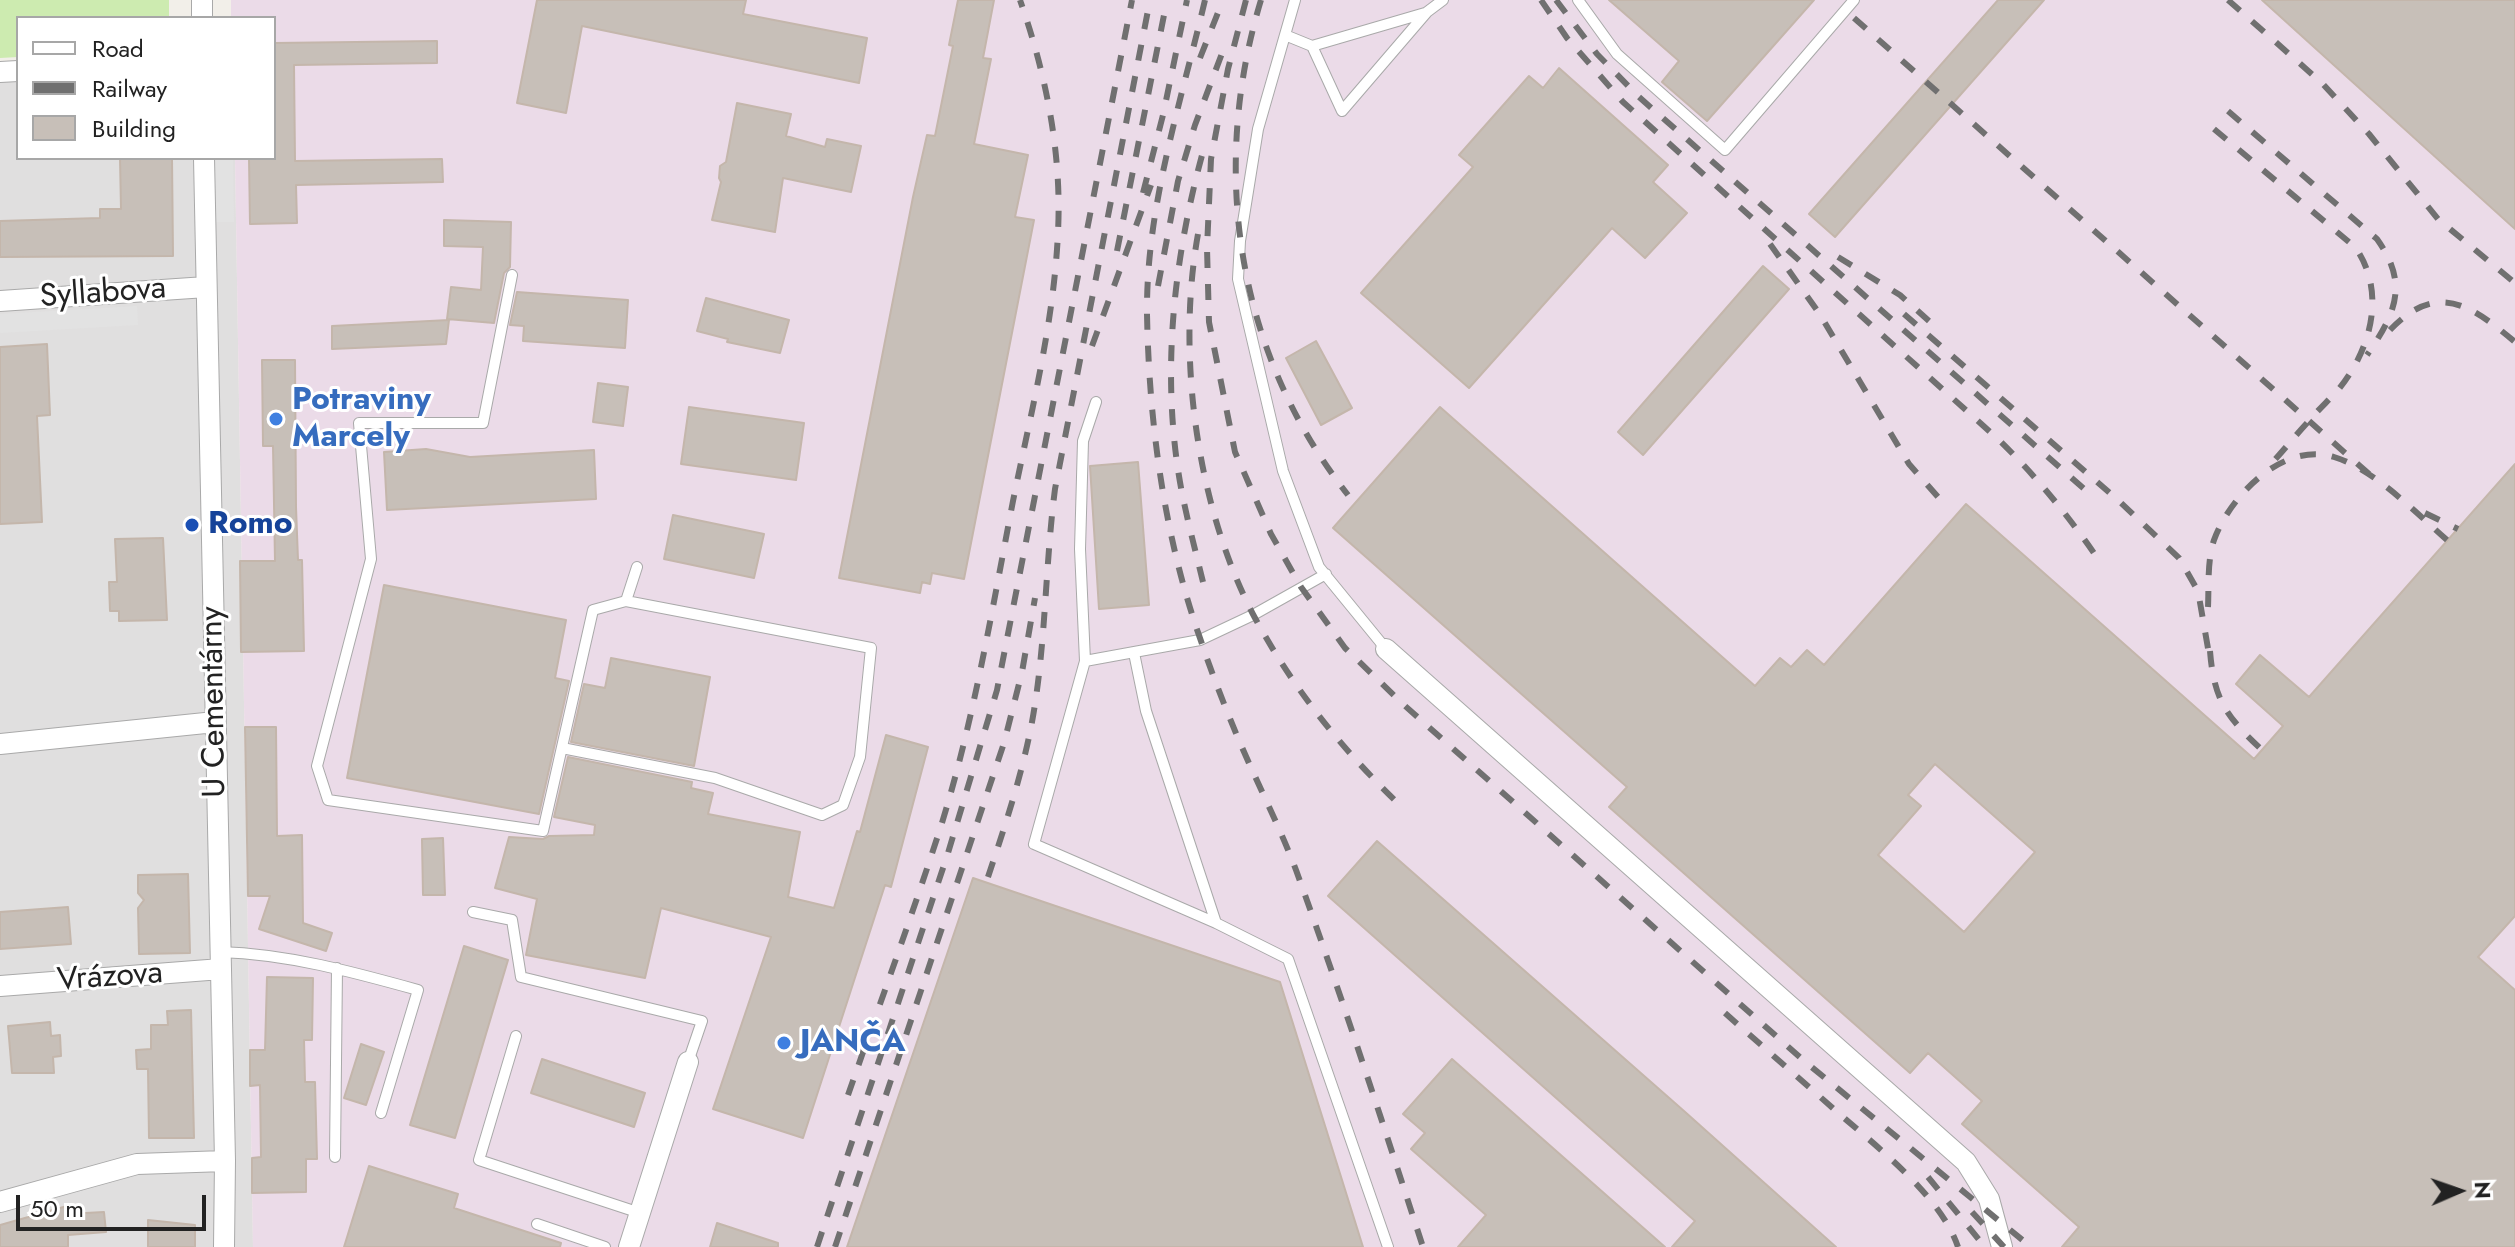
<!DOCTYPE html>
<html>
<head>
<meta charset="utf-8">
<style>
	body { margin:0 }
	#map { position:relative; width:2515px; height:1247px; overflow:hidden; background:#f2efe9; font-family:Jost,sans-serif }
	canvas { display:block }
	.legend { position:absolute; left:16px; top:16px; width:260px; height:144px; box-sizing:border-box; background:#fff; border:2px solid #a7a7a7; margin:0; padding:10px 14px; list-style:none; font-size:24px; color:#222 }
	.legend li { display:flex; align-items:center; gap:16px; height:40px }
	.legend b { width:40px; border:2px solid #a7a7a7 }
	.north { position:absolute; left:2419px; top:1151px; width:80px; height:80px; -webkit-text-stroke:6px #fff; paint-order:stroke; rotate:88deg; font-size:22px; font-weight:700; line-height:32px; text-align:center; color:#222 }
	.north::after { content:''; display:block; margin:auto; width:28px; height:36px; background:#222; clip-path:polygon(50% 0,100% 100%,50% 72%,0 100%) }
	.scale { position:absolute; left:16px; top:1195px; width:190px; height:36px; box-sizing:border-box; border:4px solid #222; border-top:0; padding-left:10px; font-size:24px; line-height:28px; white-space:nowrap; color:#222; -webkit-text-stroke:6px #fff; paint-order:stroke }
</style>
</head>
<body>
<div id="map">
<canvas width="2515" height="1247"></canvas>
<ul class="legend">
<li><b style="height:10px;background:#fff"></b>Road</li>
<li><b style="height:10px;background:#707070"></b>Railway</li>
<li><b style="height:22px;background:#c7bfb8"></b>Building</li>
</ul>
<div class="north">N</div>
<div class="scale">50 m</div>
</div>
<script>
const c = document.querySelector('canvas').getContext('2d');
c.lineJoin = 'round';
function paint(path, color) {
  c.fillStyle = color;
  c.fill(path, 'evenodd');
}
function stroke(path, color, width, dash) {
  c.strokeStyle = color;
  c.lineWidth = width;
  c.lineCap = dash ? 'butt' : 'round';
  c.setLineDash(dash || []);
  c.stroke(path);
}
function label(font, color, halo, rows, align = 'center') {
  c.font = font + ' Jost,sans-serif';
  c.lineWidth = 6;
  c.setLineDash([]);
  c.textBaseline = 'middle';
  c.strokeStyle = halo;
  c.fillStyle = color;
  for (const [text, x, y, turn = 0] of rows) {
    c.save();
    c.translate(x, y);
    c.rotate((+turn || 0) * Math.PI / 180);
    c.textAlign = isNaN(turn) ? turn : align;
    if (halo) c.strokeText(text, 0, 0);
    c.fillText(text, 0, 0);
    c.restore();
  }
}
const residential = new Path2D(`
	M18 62V158H235L253 1247H0V63Z`);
const industrial = new Path2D(`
	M231 0H2515V1247H253L235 158H274V18H231Z`);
const grass = new Path2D(`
	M0 0H169V18H18V57L0 58Z`);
const parking = new Path2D(`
	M212 158H233L234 222H213Z
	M137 306 138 325 0 333V314Z`);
const building = new Path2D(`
	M537 0H746L743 14 867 38 859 83 582 26 566 113 517 103Z
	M958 0H994L983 58 991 59 974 144 1028 155 1015 217 1034 220 964 579 932 573 930 584 922 582 920 593 839 578 913 197 927 135 935 136 953 46 949 45Z
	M1609 0H1814L1707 121 1662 82 1679 61Z
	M1998 0H2044L1835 237 1809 214Z
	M2262 0H2515V229Z
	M437 41V63L294 65 295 161 442 159 443 182 296 185 297 223 250 224 249 158H274V43Z
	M1559 68 1668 165 1653 182 1687 213 1645 258 1612 228 1469 388 1361 293 1473 167 1459 155 1529 76 1543 88Z
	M737 103 791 114 786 136 825 147 827 139 861 146 851 192 783 178 775 232 712 220 721 182 719 178 720 166 726 162Z
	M120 158H172L173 256 0 257V221L100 218V209H121Z
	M444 220 511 222 510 267 504 273 494 323 447 319 451 287 481 290 483 247 444 246Z
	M1763 266 1789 289 1643 455 1618 432Z
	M517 292 628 300 625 348 523 341 524 326 510 325Z
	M706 298 789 320 780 353 727 342 728 339 697 331Z
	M449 320 446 344 332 349V326Z
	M1316 341 1352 408 1321 425 1286 358Z
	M47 344 50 415 37 416 42 522 0 524V347Z
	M262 360H295L296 507 298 560H302L304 651 241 652 240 561H275L273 446H263Z
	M598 383 628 387 623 426 593 422Z
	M689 407 804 423 796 480 681 464Z
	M1440 407 1755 686 1780 658 1791 667 1807 650 1824 665 1966 504 2254 759 2283 726 2236 684 2260 655 2309 697 2515 464V916L2478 957 2515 990V1247H2062L2079 1227 1962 1124 1982 1101 1928 1053 1910 1073 1609 807 1627 787 1333 528ZM1935 764 2035 852 1964 932 1878 855 1921 806 1908 795Z
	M426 449 470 457 594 450 596 499 387 510 384 452Z
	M1138 462 1149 605 1099 609 1090 466Z
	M673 515 764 534 754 578 664 559Z
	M163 538 167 620 119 621V611H110L109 582H117L115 539Z
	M384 585 566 620 555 678 569 681 539 814 347 778Z
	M611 658 710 677 694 766 571 742 584 684 605 688Z
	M245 727H276L277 836 302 835 303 923 332 933 326 951 259 929 270 896H248Z
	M886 735 928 747 891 887 885 885 803 1138 713 1109 771 937 661 908 645 978 526 955 537 899 495 888 509 837 543 839 549 836 594 835 595 825 554 817 568 757 692 782 691 788 713 793 708 814 800 832 788 897 834 908 857 831 860 832Z
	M443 838 445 895H423L422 839Z
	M1377 841 1684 1111 1836 1247H1672L1695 1221 1328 896Z
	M188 874 190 953 139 954 138 908 144 900 138 893V875Z
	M973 878 1280 982 1363 1247H847Z
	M68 907 71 944 0 949V912Z
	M464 946 508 960 455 1138 410 1125Z
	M267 977 313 978 312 1040H304L305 1082H315L317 1159H306V1192L252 1193V1158L261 1157 260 1085 250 1086V1050H265Z
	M191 1010 194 1138H149L148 1069H137L136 1050 151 1049V1025H168L167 1011Z
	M50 1022 51 1036 60 1035 61 1056 53 1057 54 1073H12L8 1026Z
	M361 1044 384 1052 366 1105 344 1098Z
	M542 1059 645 1093 634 1127 531 1093Z
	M1452 1059 1665 1247H1458L1486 1215 1411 1149 1425 1133 1403 1114Z
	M369 1166 458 1194 454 1208 561 1243 560 1247H344Z
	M67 1206V1214L104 1212 106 1232 68 1235V1247H0V1225Z
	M148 1220 195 1225V1247H148Z
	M717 1223 778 1243V1247H710Z`);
const service = new Path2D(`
	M1295 0 1258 129 1240 241 1238 279 1283 471 1319 567 1386 649
	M1578 0 1617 54 1725 150 1854 0
	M1285 35 1312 46 1342 111 1427 12 1443 0
	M1312 46 1425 13
	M512 275 483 423H359L371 559 317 766 328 800 543 831 593 610 626 601 637 567
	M1134 653 1146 711 1216 923 1034 844 1085 661 1200 640 1253 615 1326 574
	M1085 661 1080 549 1083 441 1096 402
	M562 748 715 778 822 815 843 805 860 757 871 648 626 601
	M473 912 512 920 521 977 702 1021 688 1062
	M1216 923 1288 959 1388 1247
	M220 952C288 954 353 972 418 990L381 1113
	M516 1036 479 1160 640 1213
	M335 1157 337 968
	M537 1224 605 1247`);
const minor = new Path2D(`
	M202 18V0
	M0 72 18 71
	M204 158 225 1161 224 1247
	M0 301 206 287
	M1386 649 1966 1162 1989 1199 2002 1247
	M0 744 215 722
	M0 986 221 969
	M0 1202 137 1164 225 1161
	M629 1247 688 1062`);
const rail = new Path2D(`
	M1205 0C1181 103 1146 206 1147 314 1149 423 1164 537 1201 641 1212 674 1225 707 1238 738 1257 783 1279 825 1296 870 1341 994 1382 1121 1423 1247
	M1246 0 1228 69 1211 159 1207 248 1209 322 1235 452 1271 534 1301 587 1345 648 1404 705 1803 1060 2031 1247
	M1261 0C1209 171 1237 354 1348 495
	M1541 0 1567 38 1623 102 1998 439C2035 475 2067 514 2096 556
	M1556 0 1597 54 1639 97 2090 494
	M2228 0 2322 83 2369 134 2438 219 2515 283
	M1854 18 2378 482
	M1200 58 1223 0
	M2228 111 2377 239C2409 284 2396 313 2367 355
	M2214 129 2355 247C2387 292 2371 350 2338 390 2328 401 2317 411 2308 422 2295 436 2284 450 2271 464
	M1143 193 1163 115 1187 0
	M1198 234C1176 356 1197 509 1255 618 1294 690 1344 752 1403 808
	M1770 244 1819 313 1909 464 1946 506
	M1117 251 1167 0
	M1838 257 1900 295 1929 321
	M1158 286 1178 181 1195 125 1224 48
	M1904 314 2118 500 2179 558 2198 591 2210 660
	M2390 330C2437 281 2471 305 2515 342
	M1092 346 1151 185
	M2425 513 2458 529
	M1203 582C1196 553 1188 523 1182 493 1160 379 1173 259 1204 148
	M2208 607C2209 586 2207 561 2214 540 2230 496 2283 441 2334 457 2374 469 2416 513 2447 540
	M2210 651C2214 701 2227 717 2262 750
	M988 877C1005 826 1022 775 1032 722 1046 645 1045 566 1055 489L1150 0
	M1725 1013C1762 1046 1799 1078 1836 1111 1876 1146 1941 1196 1958 1247
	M848 1095C879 1006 912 916 941 826 974 720 992 610 1013 501 1031 412 1054 323 1058 232 1062 153 1046 74 1020 0
	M1928 1177 1985 1247
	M1972 1212 2004 1247
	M817 1247 948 853 997 690 1132 0
	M835 1247 1004 743 1022 672 1035 598`);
const markers = [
	[276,419,8,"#3f7fe0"],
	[192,525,8,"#1a4fb4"],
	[784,1043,8,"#3f7fe0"]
];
const streetNames = [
	["Syllabova",103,294,-4],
	["U Cementárny",215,702,-91],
	["Vrázova",110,978,-4]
];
const shopNames = [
	["Potraviny",292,401],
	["Marcely",292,438],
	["JANČA",800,1043]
];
const transitNames = [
	["Romo",208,525]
];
paint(residential, '#e0dfdf');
paint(industrial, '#ebdbe8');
paint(grass, '#cdebb0');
paint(parking, '#e2e2e2');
paint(building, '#c7bfb8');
stroke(building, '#c4b6ab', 2);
stroke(service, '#a9a9a9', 12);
stroke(minor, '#a9a9a9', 22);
stroke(service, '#fff', 10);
stroke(minor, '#fff', 20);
stroke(rail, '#707070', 6, [16, 16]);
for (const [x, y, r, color] of markers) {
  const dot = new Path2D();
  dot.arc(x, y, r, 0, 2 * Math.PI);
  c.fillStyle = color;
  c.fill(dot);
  stroke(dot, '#fff', 3);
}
label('32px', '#222', '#fff', streetNames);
label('bold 32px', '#366cbe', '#fff', shopNames, 'left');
label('bold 32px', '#164399', '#fff', transitNames, 'left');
</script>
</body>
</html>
